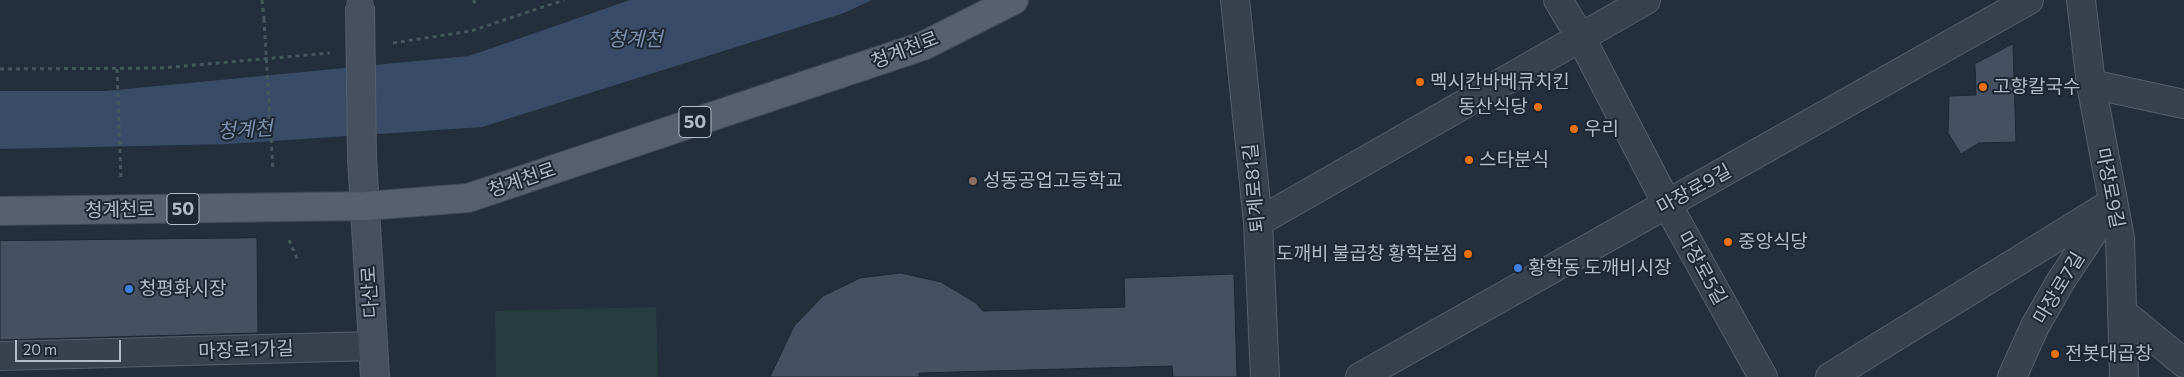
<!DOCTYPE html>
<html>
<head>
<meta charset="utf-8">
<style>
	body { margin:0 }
	#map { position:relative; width:2184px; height:377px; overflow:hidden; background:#242f3e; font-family:Commissioner,sans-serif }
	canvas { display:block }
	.scale { position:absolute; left:15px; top:340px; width:106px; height:22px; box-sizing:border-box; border:2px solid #b4bcc9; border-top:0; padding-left:6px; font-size:15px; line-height:18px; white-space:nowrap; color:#b4bcc9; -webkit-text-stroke:4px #1d2633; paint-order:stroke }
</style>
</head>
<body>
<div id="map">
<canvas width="2184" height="377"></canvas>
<div class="scale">20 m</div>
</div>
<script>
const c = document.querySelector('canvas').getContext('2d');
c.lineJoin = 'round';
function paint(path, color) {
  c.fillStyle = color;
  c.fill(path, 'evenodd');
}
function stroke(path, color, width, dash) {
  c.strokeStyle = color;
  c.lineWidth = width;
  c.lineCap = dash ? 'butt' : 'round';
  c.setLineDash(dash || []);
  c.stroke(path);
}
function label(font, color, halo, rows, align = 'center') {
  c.font = font + ' Commissioner,"Noto Sans KR",sans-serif';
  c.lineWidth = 4;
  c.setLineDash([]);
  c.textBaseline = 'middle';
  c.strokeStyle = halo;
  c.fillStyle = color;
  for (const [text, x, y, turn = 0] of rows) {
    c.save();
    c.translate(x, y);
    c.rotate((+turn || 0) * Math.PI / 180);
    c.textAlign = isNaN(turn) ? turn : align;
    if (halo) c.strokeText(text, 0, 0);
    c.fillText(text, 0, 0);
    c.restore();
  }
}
const green = new Path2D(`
	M656 307 658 377H496L495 311Z`);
const water = new Path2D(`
	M630 0H872L844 13 482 127 228 144 0 149V91H106L469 56Z`);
const building = new Path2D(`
	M2013 44 2016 142 1979 143 1961 154 1948 133 1949 96 1976 95 1975 64Z
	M257 238 258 333 0 340V241Z
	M901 273 941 282 976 303 983 311 1125 307 1124 278 1234 274 1237 377H1173L1172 366 919 373V377H770L794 326 823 296 860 278Z`);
const path = new Path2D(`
	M262 0 264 19
	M474 0V2L479 0
	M393 43 471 31 564 0
	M0 69 162 68 330 53
	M117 69 121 178
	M289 240 298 261`);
const minor = new Path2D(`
	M1235 0 1258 222 1265 377
	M1558 0 1581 38 1667 204 1763 377
	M2091 84 2184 104
	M1258 222 1646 0
	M2122 312 2184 363
	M0 356 373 346
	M1360 377 2029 0
	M1830 377 2112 203
	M2012 377 2035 326 2062 279 2109 209`);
const tertiary = new Path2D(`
	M2081 0 2091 84 2120 238 2124 377`);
const secondary = new Path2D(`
	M362 158 375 377`);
const primary = new Path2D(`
	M0 211 366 206 468 198 923 46 1014 0`);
const pathBridge = new Path2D(`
	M264 19 273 170`);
const secondaryBridge = new Path2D(`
	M360 6 362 158`);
const markers = [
	[1420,82,5,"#e8710a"],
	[1983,87,5,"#e8710a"],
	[1538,107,5,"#e8710a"],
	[1574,129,5,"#e8710a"],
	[1469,160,5,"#e8710a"],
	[973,181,5,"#8d6e63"],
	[1728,242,5,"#e8710a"],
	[1468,254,5,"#e8710a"],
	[1518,268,5,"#3f7fe0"],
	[129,289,5,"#3f7fe0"],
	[2055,354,5,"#e8710a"]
];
const shields = [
	[695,122,32],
	[183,209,32]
];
const shieldNames = [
	["50",695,122],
	["50",183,209]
];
const streetNames = [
	["청계천로",905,50,-21],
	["청계천로",522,180,-19],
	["퇴계로81길",1254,188,-95],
	["마장로9길",2110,188,79],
	["마장로9길",1694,189,-29],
	["청계천로",120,210,-1],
	["마장로5길",1702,268,61],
	["마장로7길",2059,288,-59],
	["다산로",370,292,-93],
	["마장로1가길",246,350,-2]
];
const poiNames = [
	["멕시칸바베큐치킨",1430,82],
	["고향칼국수",1993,87],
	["동산식당",1528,107,"right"],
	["우리",1584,129],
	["스타분식",1479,160],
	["성동공업고등학교",983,181],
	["중앙식당",1738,242],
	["도깨비 불곱창 황학본점",1458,254,"right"],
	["황학동 도깨비시장",1528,268],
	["청평화시장",139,289],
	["전봇대곱창",2065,354]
];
const waterNames = [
	["청계천",635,39],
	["청계천",245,130,-4]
];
paint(green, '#263c3f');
paint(water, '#394c67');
paint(building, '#455162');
stroke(building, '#1f2835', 1);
stroke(minor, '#565f6c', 30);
stroke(tertiary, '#565f6c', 30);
stroke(secondary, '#565f6c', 30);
stroke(primary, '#414a57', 30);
stroke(path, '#44595c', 3, [4, 4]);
stroke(minor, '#38414e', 28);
stroke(tertiary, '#38414e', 28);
stroke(secondary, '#465061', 28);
stroke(primary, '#56606e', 28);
stroke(secondaryBridge, '#565f6c', 30, []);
stroke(pathBridge, '#44595c', 3, [4, 4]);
stroke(secondaryBridge, '#465061', 28);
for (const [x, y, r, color] of markers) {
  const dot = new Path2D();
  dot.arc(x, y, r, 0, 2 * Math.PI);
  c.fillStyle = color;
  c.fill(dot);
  stroke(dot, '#1d2633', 2);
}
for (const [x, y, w] of shields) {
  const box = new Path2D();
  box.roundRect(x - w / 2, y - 15.5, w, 31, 4);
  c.fillStyle = '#1d2633';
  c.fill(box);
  stroke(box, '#b4bcc9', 1);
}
label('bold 18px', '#b4bcc9', null, shieldNames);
label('19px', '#b4bcc9', '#1d2633', streetNames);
label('19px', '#b4bcc9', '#1d2633', poiNames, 'left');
label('italic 20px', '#7c92b1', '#1d2633', waterNames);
</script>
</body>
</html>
